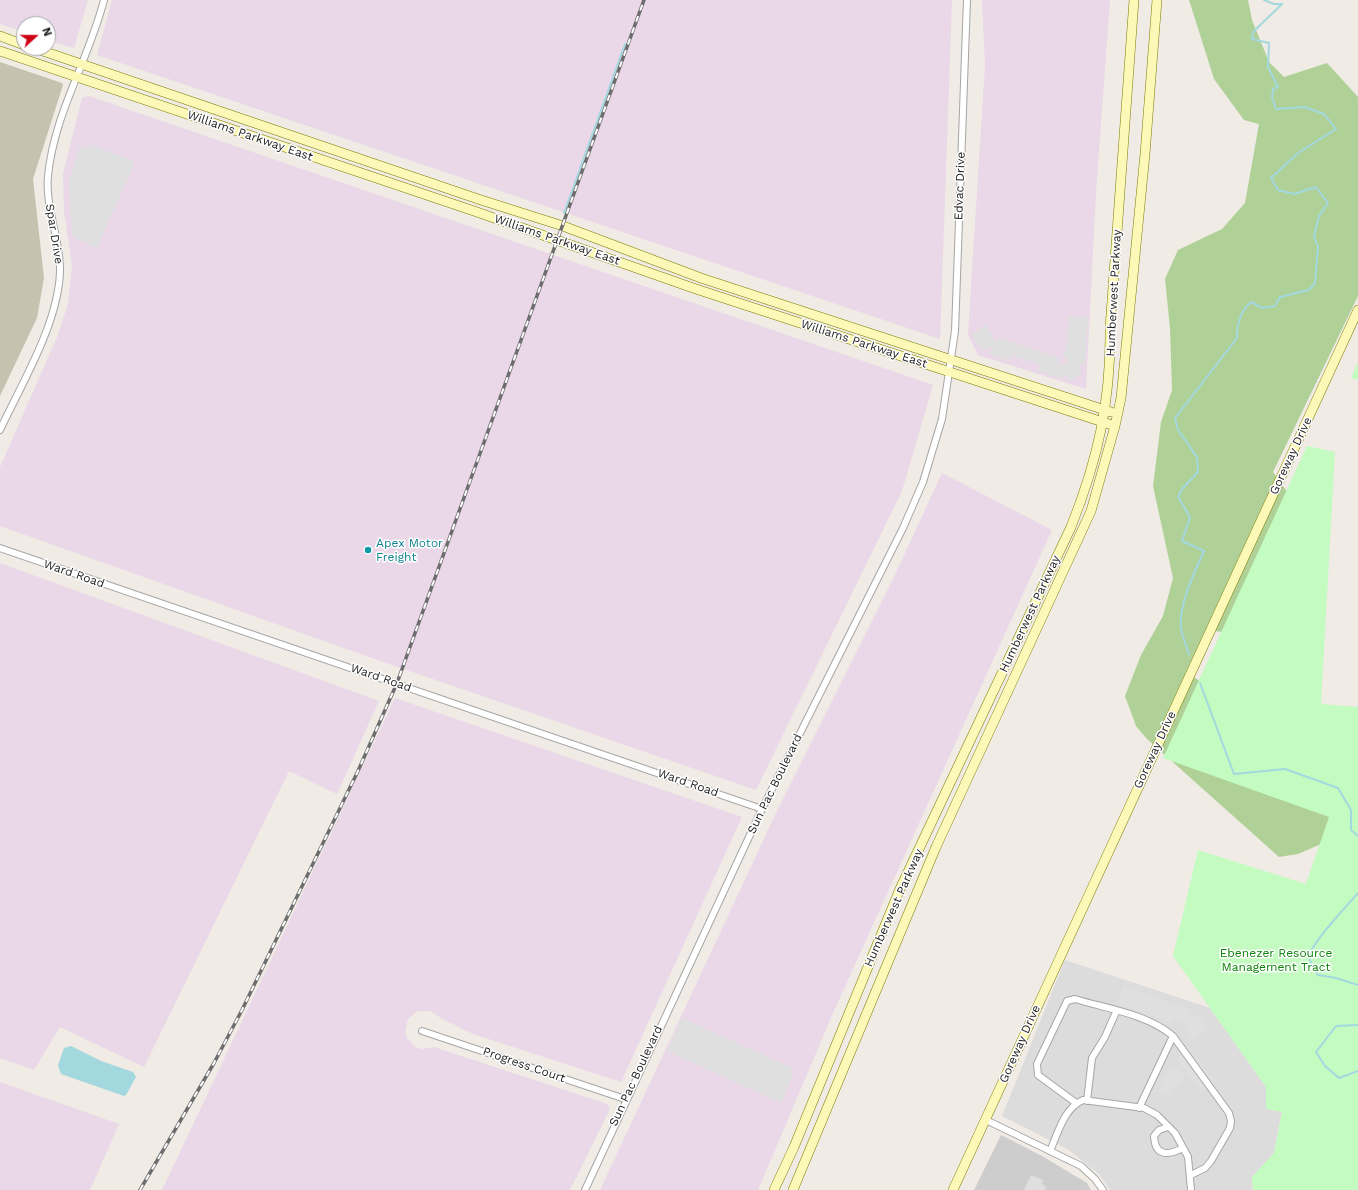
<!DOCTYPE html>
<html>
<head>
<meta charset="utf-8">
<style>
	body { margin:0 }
	#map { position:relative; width:1358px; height:1190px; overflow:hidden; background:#f0ebe5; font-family:"Work Sans",sans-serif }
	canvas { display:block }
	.north { position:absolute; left:16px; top:16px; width:40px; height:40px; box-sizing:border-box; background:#fff; border:1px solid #a5a5a5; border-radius:50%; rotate:69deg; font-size:11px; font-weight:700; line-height:16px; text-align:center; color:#1f1f1f }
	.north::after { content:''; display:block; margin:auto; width:14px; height:18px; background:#ce0016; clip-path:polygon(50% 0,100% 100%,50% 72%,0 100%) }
</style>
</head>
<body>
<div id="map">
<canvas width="1358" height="1190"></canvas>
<div class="north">N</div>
</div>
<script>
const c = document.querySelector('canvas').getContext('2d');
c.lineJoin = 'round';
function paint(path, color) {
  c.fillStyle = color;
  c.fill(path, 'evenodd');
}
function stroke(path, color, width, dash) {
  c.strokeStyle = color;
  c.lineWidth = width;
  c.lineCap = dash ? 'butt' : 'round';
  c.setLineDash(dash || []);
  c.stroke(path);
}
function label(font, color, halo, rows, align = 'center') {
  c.font = font + ' "Work Sans",sans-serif';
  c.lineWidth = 3;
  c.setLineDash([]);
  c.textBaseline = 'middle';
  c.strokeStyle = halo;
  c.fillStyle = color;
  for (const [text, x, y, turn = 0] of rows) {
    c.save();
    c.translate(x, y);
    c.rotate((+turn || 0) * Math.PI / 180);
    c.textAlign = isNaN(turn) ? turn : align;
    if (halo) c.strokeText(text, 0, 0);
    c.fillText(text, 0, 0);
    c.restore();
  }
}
const residential = new Path2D(`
	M1065 960 1210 1008 1266 1087V1109L1282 1111 1274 1153 1252 1177 1253 1190H1110L1100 1175 1069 1150 1002 1116Z`);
const industrial = new Path2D(`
	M0 0H88L74 48 48 40V24H24V32L0 24Z
	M112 0H952L940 339 97 55Z
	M982 0H1110L1096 192 1086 389 978 355 968 335 985 65Z
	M89 96 933 385 902 491 756 790 389 664 0 526V467L58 335 68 303 72 265 64 212 63 173 82 98Z
	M942 473 1052 530 833 1013 758 1190H600L776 813 893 579Z
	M0 563 379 701 337 794 289 771 144 1067 60 1027 34 1070 0 1058Z
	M395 698 742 817 621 1082 473 1034 441 1018 430 1011H418L408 1019 405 1032 407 1038 415 1047 422 1049 434 1047 607 1104 610 1109 570 1190H162Z
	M0 1082 119 1124 90 1190H0Z`);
const religious = new Path2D(`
	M1001 1135 1042 1156 1087 1183 1091 1190H974Z`);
const construction = new Path2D(`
	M0 62 62 83 63 85 33 179 44 278 37 318 0 396Z`);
const forest = new Path2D(`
	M1189 0H1248L1252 20 1269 62 1284 77 1327 63 1358 97V296L1273 472 1304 515 1303 640 1213 631 1190 674 1334 781 1328 841 1298 854 1279 857 1147 739 1136 726 1125 696 1141 655 1163 616 1173 578 1153 486 1161 422 1172 390 1170 328 1165 279 1178 250 1222 229 1245 203 1259 124 1244 120 1214 79Z`);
const park = new Path2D(`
	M1358 362V380L1351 378Z
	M1307 446 1335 452 1321 704 1358 707V1190H1253L1252 1177 1274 1153 1282 1112 1266 1109V1087L1173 956 1198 850 1306 884 1329 817 1163 758Z`);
const parking = new Path2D(`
	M90 144 135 162 97 248 72 237 69 181 80 146 88 149Z
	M1069 316 1088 317 1085 365 1078 364 1082 373 1070 381 1064 373 1063 379 1038 371 1039 364 1011 356 1009 361 990 354 992 348 991 346 982 351 971 334 986 325 996 342 999 338 1059 358 1058 363 1064 364 1068 360 1063 356 1067 343Z
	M1123 986 1192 1011 1190 1014 1192 1017 1198 1014 1208 1029 1192 1040 1183 1026 1188 1024 1174 1019 1172 1024 1118 1004Z
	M682 1018 793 1068 791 1073 794 1074 781 1103 667 1051Z
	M1188 1046 1226 1099 1218 1105 1206 1088 1201 1092 1177 1058 1182 1055 1181 1052Z
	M1169 1066 1186 1074 1179 1087 1174 1085 1168 1096 1158 1091Z
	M1031 1175 1043 1180 1042 1184 1046 1187 1045 1190H1024Z`);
const water = new Path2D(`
	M71 1046 101 1061 133 1072 136 1077 126 1095 124 1096 61 1074 58 1065 64 1048Z`);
const stream = new Path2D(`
	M564 213 625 44
	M1189 654C1185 642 1179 629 1181 616 1184 594 1195 571 1204 551L1182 541 1190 517 1178 497 1182 489 1198 472 1197 457 1178 430 1175 418 1237 338C1237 325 1240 311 1251 302L1262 308 1275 306 1280 297 1309 290 1315 283 1318 247 1314 236 1319 216 1328 203 1316 187 1294 194 1278 190 1271 178 1298 153 1336 129 1324 114 1304 107 1276 109 1272 98 1273 89 1278 87 1268 67 1269 43 1252 39 1253 32 1282 4H1274L1264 0
	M1200 683 1234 774 1285 769 1338 788 1351 810V830L1358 836
	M1358 893C1349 904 1311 943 1310 955 1309 963 1313 968 1318 975L1336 978 1358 985
	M1358 1025 1336 1026 1316 1052 1325 1066 1339 1078 1358 1071`);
const street = new Path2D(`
	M0 430C22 383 58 324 60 272 61 240 45 209 48 176 54 114 89 59 104 0
	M0 548 762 809
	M422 1031 625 1099
	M1173 1036 1229 1113 1231 1121 1230 1128 1211 1161 1205 1168 1191 1175
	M1087 1101 1092 1058 1105 1037 1116 1012
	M1076 1103 1038 1075 1037 1064 1067 1001 1075 999C1108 1009 1147 1014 1173 1036L1139 1108
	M986 1120 1081 1166 1095 1179 1103 1190
	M1168 1127 1159 1130 1154 1136C1155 1156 1167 1156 1183 1148
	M1050 1151C1058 1133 1064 1108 1083 1100L1144 1108 1157 1115 1175 1133 1188 1157 1191 1190
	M585 1190 762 809 903 528 923 482 942 419 955 331 967 0`);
const secondary = new Path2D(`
	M0 36 24 45
	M34 48 481 200 563 226 701 278 1111 412
	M0 51 474 211 696 289 1115 426
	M774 1190 794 1147 900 889 1071 527C1098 459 1111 401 1110 328L1134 0
	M793 1190 936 847 1091 511 1115 426 1121 398 1145 154 1157 0
	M953 1190 1358 310`);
const rail = new Path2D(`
	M140 1190 214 1063 242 1010 358 771 397 683 644 0`);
const markers = [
	[368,550,4,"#0f9aa8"]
];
const streetNames = [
	["Williams Parkway East",250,136,19],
	["Edvac Drive",960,186,-88],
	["Spar Drive",54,234,81],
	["Williams Parkway East",557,240,19],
	["Humberwest Parkway",1114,293,-87],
	["Williams Parkway East",864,344,18],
	["Goreway Drive",1291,456,-65],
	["Ward Road",74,574,19],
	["Humberwest Parkway",1030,614,-65],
	["Ward Road",381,678,19],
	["Goreway Drive",1155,750,-65],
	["Ward Road",688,783,19],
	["Sun Pac Boulevard",775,784,-64],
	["Humberwest Parkway",894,908,-66],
	["Goreway Drive",1020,1044,-66],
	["Progress Court",524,1065,19],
	["Sun Pac Boulevard",636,1076,-65]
];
const cultureNames = [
	["Apex Motor",376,543],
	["Freight",376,557]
];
const parkNames = [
	["Ebenezer Resource",1276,953],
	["Management Tract",1276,967]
];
paint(residential, '#dddcdc');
paint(industrial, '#ead7e8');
paint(religious, '#cdcdcd');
paint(construction, '#c5c3b0');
paint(forest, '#afd198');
paint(park, '#c3fbc1');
paint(parking, '#dfdfdf');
paint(water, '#a4d8df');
stroke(stream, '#a4d8df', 2);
stroke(street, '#a6a6a6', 8);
stroke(secondary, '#7b7c01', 10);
stroke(street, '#fff', 6);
stroke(secondary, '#fcf8b8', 9);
stroke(rail, '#6d6d6d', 3.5);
stroke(rail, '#fff', 2, [6]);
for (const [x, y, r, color] of markers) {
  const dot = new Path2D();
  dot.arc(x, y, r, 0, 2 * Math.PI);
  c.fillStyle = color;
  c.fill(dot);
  stroke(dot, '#fff', 1.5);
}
label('12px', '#1f1f1f', '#fff', streetNames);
label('12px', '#0d838f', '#fff', cultureNames, 'left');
label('12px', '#0a8308', '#fff', parkNames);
</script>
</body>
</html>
